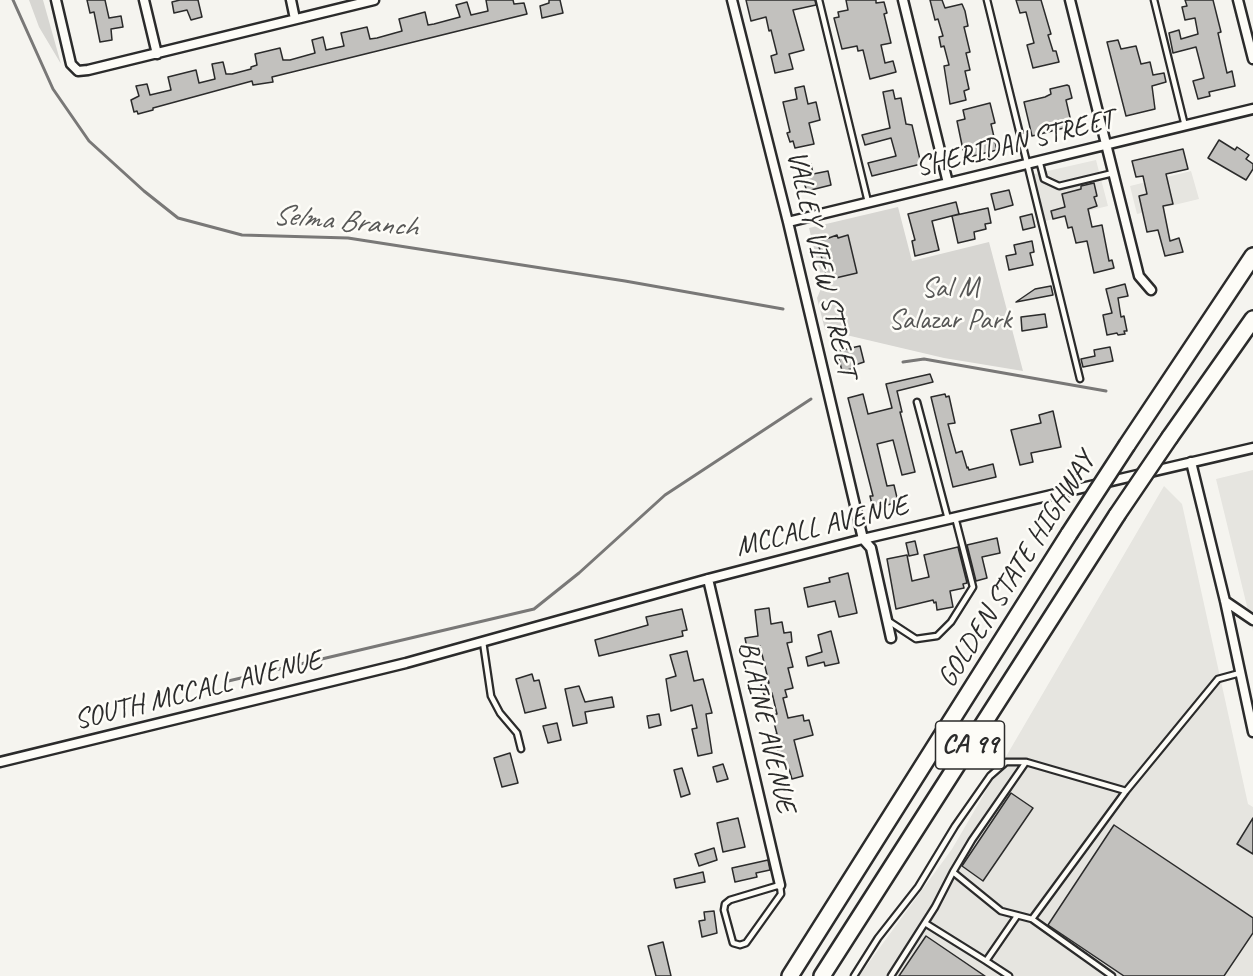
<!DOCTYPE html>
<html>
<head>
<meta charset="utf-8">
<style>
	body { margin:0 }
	canvas { display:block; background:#f5f4ef }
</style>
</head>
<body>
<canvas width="1253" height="976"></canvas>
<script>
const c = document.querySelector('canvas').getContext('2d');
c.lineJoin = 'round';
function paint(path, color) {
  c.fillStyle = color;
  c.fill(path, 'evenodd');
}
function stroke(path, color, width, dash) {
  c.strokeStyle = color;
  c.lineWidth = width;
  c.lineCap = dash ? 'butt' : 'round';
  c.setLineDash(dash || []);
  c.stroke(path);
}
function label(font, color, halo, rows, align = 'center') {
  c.font = font + ' Caveat,sans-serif';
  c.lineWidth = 5;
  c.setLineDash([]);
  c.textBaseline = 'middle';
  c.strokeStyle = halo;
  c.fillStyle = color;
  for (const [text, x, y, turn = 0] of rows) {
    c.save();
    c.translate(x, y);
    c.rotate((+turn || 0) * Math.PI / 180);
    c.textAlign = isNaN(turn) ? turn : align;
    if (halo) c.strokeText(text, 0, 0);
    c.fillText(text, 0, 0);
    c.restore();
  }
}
const built = new Path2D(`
	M1096 160 1108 206 1041 222 1030 175Z
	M1191 171 1199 199 1137 214 1130 186Z
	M1253 470V631L1216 479Z
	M1164 486 1182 504 1248 804 1253 807V976H859L952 849Z`);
const green = new Path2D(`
	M29 0H43L61 64 39 27Z
	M898 207 912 261 989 242 1023 371 944 358 825 330 817 298 823 284 809 228Z`);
const stream = new Path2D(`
	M13 0 53 89 89 141 144 191 178 218 242 235 348 238 625 281 783 309
	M903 362 924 359 1106 391
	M224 682 534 609 579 573 665 495 811 399`);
const building = new Path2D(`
	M87 0H105L109 18 121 16 123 27 111 29 112 40 100 42 94 12 90 13Z
	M180 0H198L202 17 191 20 187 10 174 13 172 2Z
	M486 0H513L514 4 524 3 527 14 272 77 273 82 253 85 252 81 153 108V110L138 114 137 111 134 112 131 100 139 96 136 86 147 84 150 95 171 90 168 77 196 70 199 83 215 79 212 64 223 62 226 74H232L251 69V67L257 65 255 54 280 48 283 60H290L315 53 312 40 323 37 326 50 344 46 341 33 367 27 370 39 377 38 402 31 399 19 425 12 428 25 434 24 460 17 456 5 467 2 471 15 488 11Z
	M549 0H560L563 13 542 18 540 6 549 3Z
	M746 0H815L816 5 793 10 804 50 789 54 793 69 775 73 771 56 777 54 771 30 769 31 766 17 751 21Z
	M846 0H876V3L884 2 887 13 884 14 891 43 881 45 885 63 893 61 896 72 870 79 863 50 858 51 857 46 842 49 834 18 839 17 838 12 848 10Z
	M930 0H942L945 8 962 4 965 11 968 26 964 27 970 52 966 53 970 70 965 71 969 89 964 91 966 100 950 104 944 66 949 65 944 46 941 47 939 37 943 36 938 19 935 20Z
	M1016 0H1041L1051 34 1048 35 1053 51H1056L1059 62 1033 68 1027 45 1034 43 1026 12 1020 13Z
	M1185 0H1213L1221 32 1218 33 1227 73 1232 71 1235 86 1209 92 1210 96 1198 99 1193 81 1204 78 1196 47 1173 53 1169 33 1179 30 1181 39 1198 34 1195 18 1185 20 1182 7 1187 6Z
	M1118 40 1121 49 1136 46 1141 64 1150 62 1153 75 1164 73 1166 82 1152 86 1155 109 1126 116 1107 42Z
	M1067 85 1069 86 1072 98 1066 100 1072 126 1032 136 1024 102 1045 97 1051 94 1050 89Z
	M804 86 808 104 816 102 820 120 809 123 814 144 795 148 793 141 790 142 787 133 790 132 783 102 797 99 795 88Z
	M893 90 895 99 901 98 906 124 912 125 921 164 872 176 868 163 896 156 891 138 865 145 862 135 890 128 883 92Z
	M990 103 995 123 991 124 997 150 969 157 967 149 963 150 957 121 965 119 963 110Z
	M1219 140 1235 150 1237 147 1249 155 1246 159 1253 164V169L1246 180 1208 158Z
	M1183 149 1188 169 1166 174 1173 204 1163 206 1170 241 1179 238 1183 252 1165 256 1158 230 1147 232 1139 196 1147 194 1143 176 1136 177 1132 161Z
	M811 164 813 174 828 171 831 185 807 191 798 167Z
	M1094 183 1097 196 1094 197 1097 206 1088 209 1092 227 1102 225 1109 261 1112 260 1114 268 1094 273 1087 241 1076 243 1072 227 1068 228 1065 216 1053 219 1051 211 1065 207 1062 194 1081 189V186Z
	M1009 190 1013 205 995 210 991 194Z
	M956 202 959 214 932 221 939 250 915 256 912 241 915 240 908 214Z
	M988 208 991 223 985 224 986 229 974 232 975 239 958 243 952 216Z
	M1032 214 1035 227 1023 230 1020 217Z
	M837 235 838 238 848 235 857 273 827 280 818 242Z
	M1032 241 1034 252 1030 253 1033 265 1009 270 1006 256 1016 254 1014 245Z
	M1125 284 1128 296 1118 298 1121 317 1124 316 1127 331H1124L1125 334 1118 335 1117 333 1107 335 1103 315 1112 313 1106 289Z
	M1051 286 1053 295 1016 302 1035 289Z
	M1045 314 1047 327 1022 331 1021 317Z
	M860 346 864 362 855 365 856 368 842 371 837 351Z
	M1110 347 1113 361 1083 367 1081 359 1095 356 1094 350Z
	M930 374 933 382 897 391 902 412H900L915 472 902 475 893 440 877 444 887 486 894 485 898 502 873 509 870 496H873L848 398 863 394 868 414 892 408 886 384Z
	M945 394 946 397 949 396 955 423 948 424 956 453 962 451 967 468 968 467 969 470 993 464 996 477 953 487 931 397Z
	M1053 411 1061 447 1031 453 1033 462 1020 465 1011 430 1041 423 1039 415Z
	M997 538 1000 553 982 557 987 578 976 581 967 545Z
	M915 541 918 554 909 556 906 543Z
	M958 547 967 583 963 584 964 588 950 591 953 607 937 610 936 602 934 603 933 600 896 609 887 559 907 555 912 581 929 577 924 555Z
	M848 573 857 613 839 617 835 601 808 607 804 588 830 582 829 578Z
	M769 608 771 624 782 622 784 633 791 632 792 642 787 643 793 667 788 668 793 688 785 690 787 697 783 698 788 718 803 715 804 721 809 720 813 735 794 740 803 776 792 779 789 769 785 770 783 761H780L774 735 777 734 772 715 777 714 772 693 764 695 761 685 769 683 760 646 747 648 745 638 758 636 755 610Z
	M682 609 687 630 682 631 683 636 599 656 595 640 648 625 646 617Z
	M831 631 839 663 825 666 824 662 808 666 806 657 822 652 818 635Z
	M687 651 694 681 703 679 712 713 706 714 712 753 698 756 692 729 697 728 692 705 671 711 666 679 676 676 670 655Z
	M532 674 534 681 539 680 546 708 525 713 516 679Z
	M579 686 585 702 612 697 614 707 585 712 587 723 573 726 565 689Z
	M659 714 661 725 649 728 647 716Z
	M557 723 561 740 548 743 543 726Z
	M510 753 518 783 502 787 494 758Z
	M723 764 728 779 717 782 713 767Z
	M682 768 690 794 681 797 674 770Z
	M1011 793 1033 808 983 881 962 866Z
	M738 818 745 847 723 852 717 823Z
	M1253 818V854L1237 844Z
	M1114 825 1253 918V933L1224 976H1124L1048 925Z
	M714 848 717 860 699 866 695 854Z
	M768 860 770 870 756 873 757 877 735 882 732 868Z
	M703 872 705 882 676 888 674 879Z
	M714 911 717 933 702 937 699 921 705 920 704 912Z
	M926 936 985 976H899Z
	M663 942 671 976H656L648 946Z`);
const service = new Path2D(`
	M819 0 868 202
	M987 0 1080 379
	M1154 0 1185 126
	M1039 160 1044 179 1059 186 1113 173
	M917 402 948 519
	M887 620 916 639 937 636 951 622 973 587 955 517
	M483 642 491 696 500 713 517 733 521 749
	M1126 791 1026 762 972 840 953 872 1001 911 1032 919 1126 791 1218 679 1240 673
	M780 885 781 894 746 943 740 945 733 943 724 910 725 904 730 900Z
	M1032 919 1112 976
	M925 923 986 961
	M854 976 878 938 918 887 955 826 990 776 1006 762H1026
	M891 976 935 907 953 872
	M1009 976 986 961 1017 916`);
const minor = new Path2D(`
	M56 0 71 64 78 71 88 70 374 0
	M144 0 157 54
	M291 0 295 19
	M732 0 788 222 863 539 871 548 891 638
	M903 0 948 183
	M1070 0 1139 276 1151 290
	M1238 0 1253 59
	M788 222 1253 109
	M1191 462 1225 601 1253 732
	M708 579 780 885
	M1225 601 1253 620
	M0 762 406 663 708 579 863 539 1253 448`);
const motorway = new Path2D(`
	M1170 437 1253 319
	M1127 445 1253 256
	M790 976 1069 534
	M822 976 1117 515`);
const motorwayBridge = new Path2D(`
	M1117 515 1170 437
	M1069 534 1127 445`);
const shields = [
	[970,745,69]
];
const shieldNames = [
	["CA 99",970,745]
];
const streetNames = [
	["SHERIDAN STREET",1015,144,-14],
	["VALLEY VIEW STREET",821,264,77],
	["MCCALL AVENUE",822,527,-14],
	["GOLDEN STATE HIGHWAY",1017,570,-58],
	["SOUTH MCCALL AVENUE",198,691,-14],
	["BLAINE AVENUE",766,727,77]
];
const parkNames = [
	["Sal M",950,289],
	["Salazar Park",950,321]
];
const waterNames = [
	["Selma Branch",345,222,5]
];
paint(built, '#e6e5e0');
paint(green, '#d7d6d2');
stroke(stream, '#797877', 3);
paint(building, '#c2c1be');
stroke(building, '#2b2b2b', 1.5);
stroke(service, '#2b2b2b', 9);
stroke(minor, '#2b2b2b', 13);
stroke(motorway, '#2b2b2b', 20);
stroke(service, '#fdfcf7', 4.5);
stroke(minor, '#fdfcf7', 8);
stroke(motorway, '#fdfcf7', 15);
stroke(motorwayBridge, '#2b2b2b', 20, []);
stroke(motorwayBridge, '#fdfcf7', 15);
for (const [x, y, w] of shields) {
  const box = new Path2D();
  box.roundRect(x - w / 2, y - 24, w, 48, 4.5);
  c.fillStyle = '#fdfcf7';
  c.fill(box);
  stroke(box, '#2b2b2b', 1.5);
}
label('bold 27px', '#2b2b2b', null, shieldNames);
label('28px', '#2b2b2b', '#fdfcf7', streetNames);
label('28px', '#565655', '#fdfcf7', parkNames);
label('italic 30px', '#585857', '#fdfcf7', waterNames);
</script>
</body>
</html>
